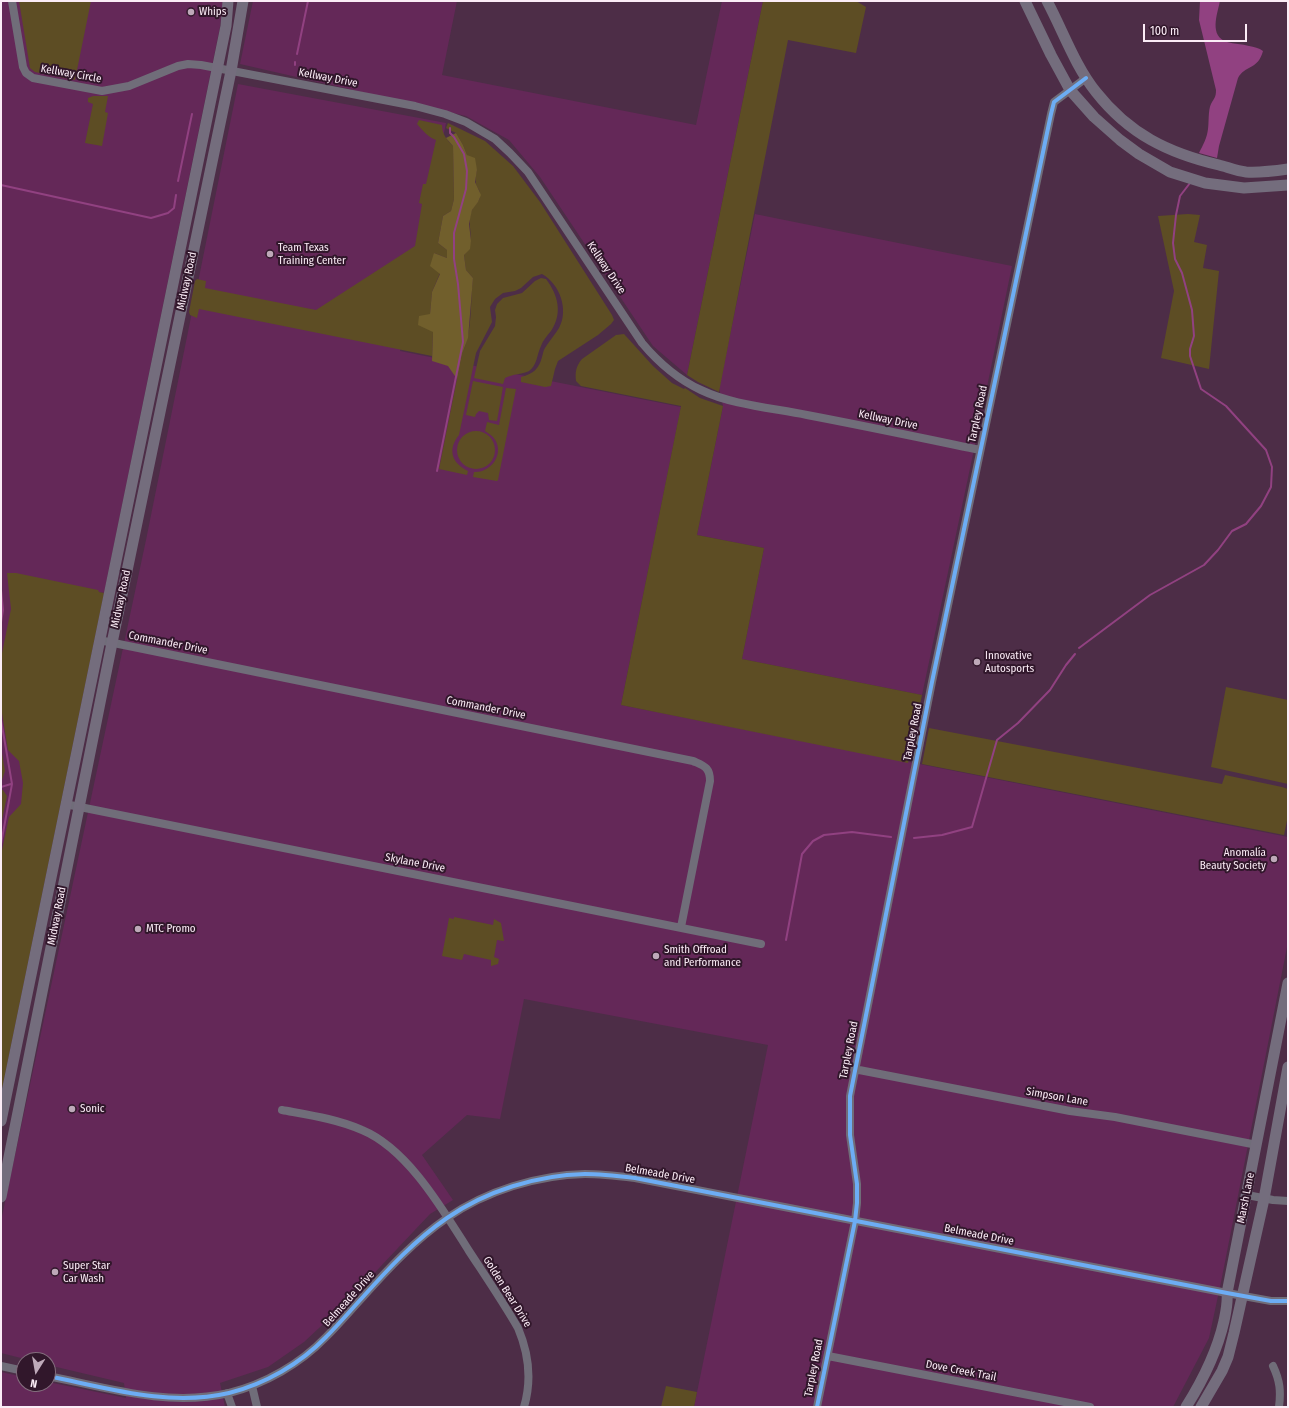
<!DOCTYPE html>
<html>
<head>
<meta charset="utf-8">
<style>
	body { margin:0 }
	#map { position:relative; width:1289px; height:1408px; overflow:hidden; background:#4d2d47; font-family:"Fira Sans Condensed",sans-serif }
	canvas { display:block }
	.frame { position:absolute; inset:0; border:2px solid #fbecf6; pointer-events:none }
	.north { position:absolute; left:16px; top:1352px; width:40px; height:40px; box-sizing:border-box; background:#31172b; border:1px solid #826c7c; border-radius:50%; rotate:191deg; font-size:11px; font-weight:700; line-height:16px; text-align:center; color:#fbecf6 }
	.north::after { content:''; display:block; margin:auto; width:14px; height:18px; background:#bea9b9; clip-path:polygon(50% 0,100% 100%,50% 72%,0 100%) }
	.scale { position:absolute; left:1143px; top:24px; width:104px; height:18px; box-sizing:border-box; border:2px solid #fbecf6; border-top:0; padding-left:5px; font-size:12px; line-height:14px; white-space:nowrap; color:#fbecf6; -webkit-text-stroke:3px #31172b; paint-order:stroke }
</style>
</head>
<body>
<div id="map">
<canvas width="1289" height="1408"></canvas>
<div class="frame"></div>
<div class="north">N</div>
<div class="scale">100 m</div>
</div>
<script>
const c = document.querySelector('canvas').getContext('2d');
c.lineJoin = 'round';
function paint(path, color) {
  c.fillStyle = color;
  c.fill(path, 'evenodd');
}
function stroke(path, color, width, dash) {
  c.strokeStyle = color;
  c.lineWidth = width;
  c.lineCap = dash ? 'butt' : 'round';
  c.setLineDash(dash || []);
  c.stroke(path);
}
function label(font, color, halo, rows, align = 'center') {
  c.font = font + ' "Fira Sans Condensed",sans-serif';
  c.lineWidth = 4;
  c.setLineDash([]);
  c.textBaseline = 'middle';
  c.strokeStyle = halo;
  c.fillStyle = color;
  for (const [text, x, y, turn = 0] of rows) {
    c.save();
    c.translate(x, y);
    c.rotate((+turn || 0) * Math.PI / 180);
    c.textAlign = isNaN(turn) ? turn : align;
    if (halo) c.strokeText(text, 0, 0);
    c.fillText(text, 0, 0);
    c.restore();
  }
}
const built = new Path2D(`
	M1 1H223L220 27 104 593 7 574 85 668 1 1078Z
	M253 1H457L442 75 696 125 722 1H763L687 375 653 346 540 177 509 140 466 116 240 64Z
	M238 84 446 123 400 351 681 407 621 705 1288 837V942L1221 1282 1209 1338 1173 1407H694L768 1045 524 999 500 1119 467 1115 422 1155 453 1200 430 1214 348 1301 304 1342 268 1367 220 1383 225 1407H1V1372L24 1377V1384H48V1382L126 1398 124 1383 48 1365V1360H29L1 1353V1221L146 540Z
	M755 214 1012 266 976 440 922 695 742 659 764 548 697 535 723 406 719 388Z`);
const green = new Path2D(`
	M19 1H91L75 80 35 72 30 68Z
	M763 1H856L866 7 856 53 788 40 719 392 698 382 687 375Z
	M93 96H108L105 112 108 113 102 146 85 143 93 104 88 102V98Z
	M419 120 442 125C442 134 447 140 453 146L454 199 451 211 443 216 438 243 447 250V258L434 253 440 273 432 292 430 314 433 332 432 356 199 309 197 318 190 315 189 312 195 281 197 279 206 281 205 288 316 310 415 246 422 204 419 203 423 184H426L436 140C428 137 423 131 417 124Z
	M448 123 485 141 513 166 540 202 612 315 614 320 611 324 598 335 558 361 555 369 551 386 545 387 521 382V377C533 374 539 369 542 357 543 354 543 351 545 348 549 341 555 335 559 328 569 310 560 284 542 274L533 277 521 288 515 291 503 293 495 299 490 307 492 322 476 353 459 435C447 450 452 463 468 471L467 475 439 469 462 354C473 331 470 302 473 278L466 270 464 255C478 240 465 227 472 210 474 205 481 201 480 194 480 190 476 187 476 183 475 179 476 174 477 170L467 155 463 145 456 133 446 128Z
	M1188 214 1200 215 1194 242 1207 245 1203 268 1219 271 1209 369 1161 358 1174 291 1158 216Z
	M541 278 546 279C558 295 563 313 551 331 547 336 543 340 541 346 537 354 537 366 529 371 524 374 512 374 505 378L503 384 474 378 480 351 495 326 496 317 495 310 497 304 503 298 522 293 535 281Z
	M624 334 653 366 672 383 684 389 685 388 700 398 723 406 697 535 764 548 742 659 922 695 908 763 621 705 681 406 581 386 576 381C575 372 576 366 582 359L616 335Z
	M473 381 503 387 497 421 489 420 488 413 479 411 476 414 475 417 466 415Z
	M506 388 516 389 498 480 497 481 473 477 474 472C492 473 506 452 493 437 491 435 488 433 485 431L487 422 499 425Z
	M457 450a19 19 0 1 1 38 0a19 19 0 1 1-38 0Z
	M7 573H16L98 590 99 592 104 593 1 1094V855L9 817 21 804 23 783 19 761 8 750 1 707V658L11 609Z
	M1226 687 1288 700V784L1211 767Z
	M929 728 1222 784 1225 775 1282 787 1288 789V816L1284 835 922 764Z
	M1 747 5 771 1 783Z
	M1 790H3L7 796 1 825Z
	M454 917 493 925 494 919 501 923 504 941 497 940 494 957 499 959 498 964 491 966V960L464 954 462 960 442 956 449 918 454 919Z
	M666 1386 697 1392 694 1407H661Z`);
const forest = new Path2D(`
	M456 133 463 145 467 155 475 158 477 170 475 182 481 195 478 202 472 210 469 224 471 241 470 249 464 255 466 270 473 278 468 338 462 354 457 379 448 366 432 361 433 332 418 325 419 316 430 314 432 292 440 274 430 266 434 253 447 258V250L438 243 443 216 451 211 454 199 453 146 446 138Z`);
const water = new Path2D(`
	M1200 1H1220C1217 15 1209 36 1227 42 1234 44 1242 44 1249 46 1254 47 1259 48 1263 51 1258 70 1245 65 1238 78L1219 146 1217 158 1199 153C1203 145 1207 138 1208 129 1209 123 1208 110 1211 104 1214 98 1216 98 1216 90L1199 20Z`);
const stream = new Path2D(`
	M297 54 308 1
	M295 65V62
	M178 181 192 114
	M1 185 151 218 168 213 174 208 176 195
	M437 471 463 342 458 284 454 259V233L466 189 467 171 464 154 454 137 450 133V128
	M1 590 3 610 1 622
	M1079 648 1150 595 1204 565 1218 550 1232 531 1246 524 1261 506 1271 487 1272 467 1266 450 1226 406 1201 389 1190 356V349L1194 336 1192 310 1182 273 1175 259 1173 243 1176 215 1180 196 1190 183
	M1 720 12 784 1 844
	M1 787 11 784
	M914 838 942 835 972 827 997 740 1018 723 1050 690 1066 665 1075 654
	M786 940 802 854 813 841 824 835 852 832 891 837`);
const minor = new Path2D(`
	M12 1 23 67 26 73 33 78 102 91 129 86 178 66 188 64 201 65 415 106 445 114 466 122 495 139 510 153 528 172 642 343C658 362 677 379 701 390 732 405 773 408 807 415 865 426 922 438 980 450
	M99 640 693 761C704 766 710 767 710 781L681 927
	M65 804 761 944
	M854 1069 1070 1111 1115 1117 1257 1145
	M282 1110C309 1115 337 1119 362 1130 408 1149 443 1210 469 1251 486 1277 503 1302 518 1328 529 1354 532 1380 524 1407
	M1247 1195 1273 1200 1288 1201
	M828 1356 1090 1407
	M1 1366 24 1371
	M1273 1366C1280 1381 1281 1391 1279 1407
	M48 1376C108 1388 168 1407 229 1393 265 1384 300 1364 326 1337 338 1325 350 1311 362 1298 388 1269 415 1240 447 1218 486 1191 537 1175 585 1174 601 1174 618 1176 635 1178L1227 1293 1271 1301H1288
	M252 1386 257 1407
	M227 1393 232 1407
	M817 1407 855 1221 857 1203V1184L850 1135V1096L932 682 1051 114 1054 102 1086 78`);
const secondary = new Path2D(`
	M1025 1 1051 55 1070 90 1094 117 1120 140 1139 154 1170 172 1205 183 1244 188 1288 185
	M1047 1C1063 31 1075 66 1096 92 1129 134 1168 153 1219 165 1227 167 1237 171 1246 172 1260 173 1274 171 1288 169
	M1 1121 226 26 228 1
	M1 1197 112 643 231 71 243 1
	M1186 1407C1203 1380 1217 1352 1224 1321 1226 1311 1228 1303 1227 1293L1288 983
	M1201 1407 1222 1371 1228 1357 1234 1333 1264 1199 1288 1067`);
const cycleway = new Path2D(`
	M48 1376C108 1388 168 1407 229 1393 265 1384 300 1364 326 1337 338 1325 350 1311 362 1298 388 1269 415 1240 447 1218 486 1191 537 1175 585 1174 601 1174 618 1176 635 1178L1227 1293 1271 1301H1288
	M817 1407 855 1221 857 1203V1184L850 1135V1096L932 682 1051 114 1054 102 1086 78`);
const markers = [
	[191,12,4,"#bea9b9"],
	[270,254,4,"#bea9b9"],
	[977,662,4,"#bea9b9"],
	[1274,859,4,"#bea9b9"],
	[138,929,4,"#bea9b9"],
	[656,956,4,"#bea9b9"],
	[72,1109,4,"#bea9b9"],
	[55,1272,4,"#bea9b9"]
];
const poiNames = [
	["Whips",199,12],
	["Team Texas",278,248],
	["Training Center",278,261],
	["Innovative",985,656],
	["Autosports",985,669],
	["Anomalía",1266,853,"right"],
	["Beauty Society",1266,866,"right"],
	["MTC Promo",146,929],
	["Smith Offroad",664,950],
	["and Performance",664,963],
	["Sonic",80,1109],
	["Super Star",63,1266],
	["Car Wash",63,1279]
];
const streetNames = [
	["Kellway Circle",71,74,10],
	["Kellway Drive",328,78,11],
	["Kellway Drive",606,268,56],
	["Midway Road",187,281,-78],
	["Tarpley Road",978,414,-78],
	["Kellway Drive",888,420,12],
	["Midway Road",121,599,-78],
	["Commander Drive",168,643,11],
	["Commander Drive",486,708,11],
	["Tarpley Road",913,732,-79],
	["Skylane Drive",415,863,11],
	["Midway Road",57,916,-79],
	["Tarpley Road",849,1050,-79],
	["Simpson Lane",1057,1097,10],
	["Belmeade Drive",660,1174,10],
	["Marsh Lane",1246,1198,-79],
	["Belmeade Drive",979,1235,11],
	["Golden Bear Drive",507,1292,58],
	["Belmeade Drive",349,1299,-48],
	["Tarpley Road",814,1368,-79],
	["Dove Creek Trail",961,1371,11]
];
paint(built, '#642858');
paint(green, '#5d4d24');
paint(forest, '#715f2c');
paint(water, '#914181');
stroke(stream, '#914181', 2);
stroke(minor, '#706d79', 8);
stroke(secondary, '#746d7d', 11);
stroke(cycleway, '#6dadf4', 4);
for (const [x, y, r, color] of markers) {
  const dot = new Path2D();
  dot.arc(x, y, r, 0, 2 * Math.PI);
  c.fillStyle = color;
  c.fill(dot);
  stroke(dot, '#31172b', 1.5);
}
label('11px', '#fbecf6', '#31172b', poiNames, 'left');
label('11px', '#fbecf6', '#31172b', streetNames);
</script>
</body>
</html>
